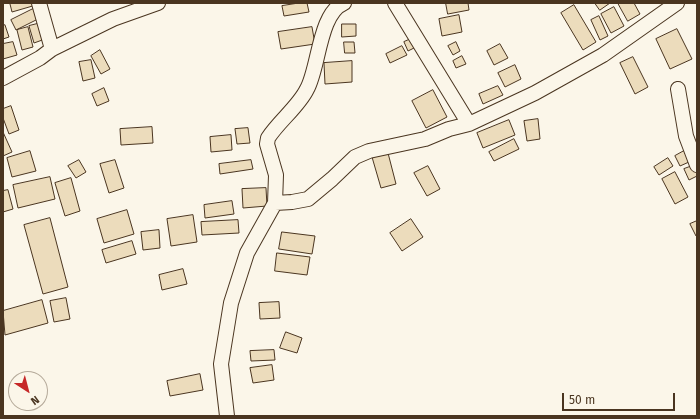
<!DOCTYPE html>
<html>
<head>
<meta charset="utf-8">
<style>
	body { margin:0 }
	#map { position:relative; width:700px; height:419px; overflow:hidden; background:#fbf6e9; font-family:"Fira Sans",sans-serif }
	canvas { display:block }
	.frame { position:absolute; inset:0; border:4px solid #4a3520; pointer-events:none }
	.north { position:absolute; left:8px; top:371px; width:40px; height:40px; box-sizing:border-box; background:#fbf6e9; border:1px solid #b4a999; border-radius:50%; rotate:144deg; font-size:11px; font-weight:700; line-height:16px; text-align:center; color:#4a3520 }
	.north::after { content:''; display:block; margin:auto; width:14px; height:18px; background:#c62828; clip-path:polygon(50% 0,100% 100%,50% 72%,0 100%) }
	.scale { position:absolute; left:562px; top:393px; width:113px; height:18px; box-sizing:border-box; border:2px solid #4a3520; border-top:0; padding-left:5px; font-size:12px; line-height:14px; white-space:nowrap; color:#4a3520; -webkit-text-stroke:3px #fbf6e9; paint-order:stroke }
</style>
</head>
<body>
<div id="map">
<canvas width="700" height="419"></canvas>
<div class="frame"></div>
<div class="north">N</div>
<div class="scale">50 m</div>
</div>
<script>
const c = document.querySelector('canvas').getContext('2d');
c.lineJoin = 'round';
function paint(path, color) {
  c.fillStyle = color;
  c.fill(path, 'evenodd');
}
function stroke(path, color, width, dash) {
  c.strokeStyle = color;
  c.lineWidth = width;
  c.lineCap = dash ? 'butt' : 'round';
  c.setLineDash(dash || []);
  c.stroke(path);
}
const building = new Path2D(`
	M13 3H35L36 5 12 12 10 4Z
	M299 3H307L309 12 284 16 282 6Z
	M446 3H468L469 10 448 14Z
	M595 3H610L600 10Z
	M618 3H634L640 14 628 21Z
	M574 5 596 42 583 50 561 13Z
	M614 7 624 26 611 33 601 14Z
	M33 9 38 19 16 30 11 20Z
	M459 15 462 32 442 36 439 19Z
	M599 16 608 36 600 40 591 20Z
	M41 23 45 39 34 43 29 26Z
	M342 24H356V36L342 37Z
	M5 25 9 37 3 39V26Z
	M28 27 33 47 22 50 17 30Z
	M312 27 315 44 281 49 278 32Z
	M677 29 692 59 670 69 656 39Z
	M413 38 416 47 408 51 404 42Z
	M13 42 17 55 3 59V44Z
	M344 42H354L355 53H345Z
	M456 42 460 51 453 55 448 46Z
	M500 44 508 58 494 65 487 51Z
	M402 46 407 55 390 63 386 54Z
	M100 50 110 69 101 74 91 56Z
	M462 56 466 64 456 68 453 61Z
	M633 57 648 87 635 94 620 63Z
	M91 60 95 78 83 81 79 62Z
	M352 61V82L325 84 324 63Z
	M515 65 521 79 505 87 498 73Z
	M498 86 503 95 483 104 479 94Z
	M104 88 109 101 97 106 92 94Z
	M433 90 447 117 426 128 412 101Z
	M11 106 19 130 9 134 3 118V109Z
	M538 119 540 139 527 141 524 121Z
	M509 120 515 135 483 148 477 133Z
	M152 127 153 143 121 145 120 129Z
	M248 128 250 143 237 144 235 129Z
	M3 132 12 152 3 156Z
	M231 135 232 150 211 152 210 137Z
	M514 139 519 149 494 161 489 152Z
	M30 151 36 171 12 177 7 158Z
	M684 151 689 162 680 166 675 156Z
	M388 153 396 184 381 188 372 157Z
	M668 158 673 166 659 175 654 167Z
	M79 160 86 172 76 178 68 166Z
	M115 160 124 188 109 193 100 164Z
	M251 160 253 169 220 174 219 164Z
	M695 165 697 176 689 180 684 169Z
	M428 166 440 189 427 196 414 173Z
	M675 172 688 197 675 204 662 179Z
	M50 177 55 199 18 208 13 185Z
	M71 178 80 211 65 216 55 183Z
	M266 188 267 206 243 208 242 189Z
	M8 190 13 209 3 212V191Z
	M232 201 234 214 205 218 204 205Z
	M127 210 134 234 104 243 97 219Z
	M193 215 197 242 171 246 167 219Z
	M50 218 68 287 43 294 24 225Z
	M411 219 423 237 402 251 390 233Z
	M238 220 239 233 202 235 201 222Z
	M697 221V236H696L690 224Z
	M159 230 160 248 143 250 141 232Z
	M282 232 315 236 312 254 279 249Z
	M132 241 136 254 106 263 102 250Z
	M277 253 310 257 307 275 275 271Z
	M183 269 187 284 162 290 159 275Z
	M66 298 70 319 54 322 50 301Z
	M42 300 48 323 5 335 3 311Z
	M279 302 280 318 260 319 259 303Z
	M286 332 302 338 297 353 280 348Z
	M274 350 275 360 251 361 250 351Z
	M272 365 274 380 253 383 250 368Z
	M200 374 203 390 170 396 167 381Z`);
const minor = new Path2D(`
	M39 3 52 49
	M395 3 469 124
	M3 78 40 58 52 49 113 19 158 3
	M678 89 686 136 697 165
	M275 203 292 202 308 199 332 179 355 157 369 151 425 139 449 129 469 124 535 93 603 55 677 3
	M227 416 221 364 231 303 247 253 275 203 276 175 267 144 268 138C279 121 299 106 307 89 319 68 319 13 344 3`);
paint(building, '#ecdcbc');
stroke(building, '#4a3520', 1);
stroke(minor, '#4a3520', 16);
stroke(minor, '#fbf6e9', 14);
</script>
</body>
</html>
